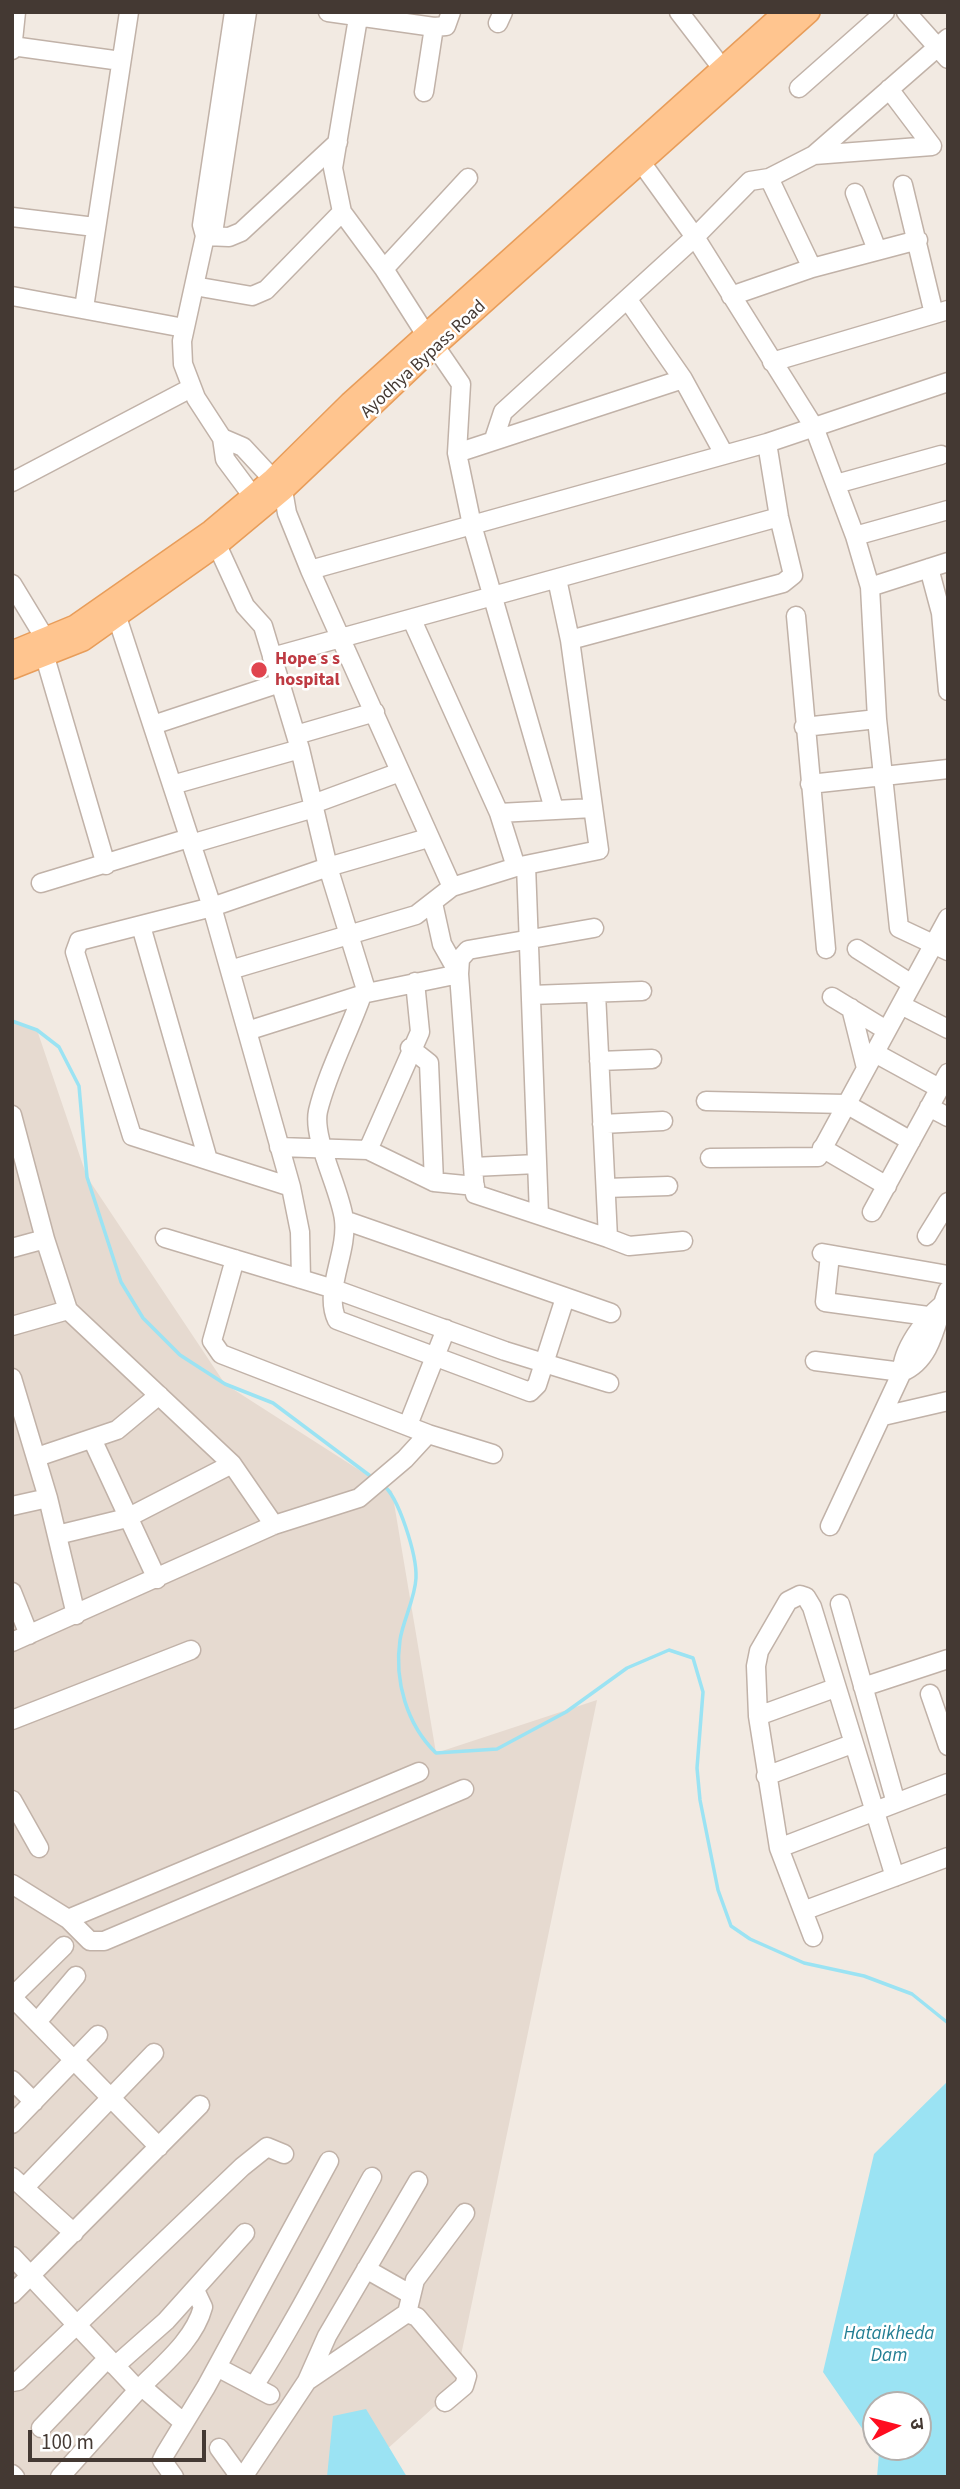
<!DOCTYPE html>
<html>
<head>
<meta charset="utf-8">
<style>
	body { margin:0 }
	#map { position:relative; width:960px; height:2489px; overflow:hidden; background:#f2eae2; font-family:"Source Sans 3","Noto Sans Devanagari",sans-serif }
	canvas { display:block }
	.frame { position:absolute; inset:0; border:14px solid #443933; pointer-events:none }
	.north { position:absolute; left:862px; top:2391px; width:70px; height:70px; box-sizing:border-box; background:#fff; border:2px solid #b4b0ad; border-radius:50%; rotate:84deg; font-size:19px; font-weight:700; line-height:28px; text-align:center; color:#443933 }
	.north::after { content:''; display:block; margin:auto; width:24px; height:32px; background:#ff0d20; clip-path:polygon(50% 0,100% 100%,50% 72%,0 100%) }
	.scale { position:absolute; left:28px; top:2430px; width:178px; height:32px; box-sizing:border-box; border:4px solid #443933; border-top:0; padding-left:9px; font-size:21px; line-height:24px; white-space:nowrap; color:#443933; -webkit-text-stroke:5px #fff; paint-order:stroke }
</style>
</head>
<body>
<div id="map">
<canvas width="960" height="2489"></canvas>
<div class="frame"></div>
<div class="north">उ</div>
<div class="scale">100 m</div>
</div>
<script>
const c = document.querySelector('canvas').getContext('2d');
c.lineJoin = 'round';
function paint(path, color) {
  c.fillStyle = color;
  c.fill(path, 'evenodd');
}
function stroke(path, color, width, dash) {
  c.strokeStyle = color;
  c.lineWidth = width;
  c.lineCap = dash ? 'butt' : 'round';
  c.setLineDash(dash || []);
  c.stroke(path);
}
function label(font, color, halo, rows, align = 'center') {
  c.font = font + ' "Source Sans 3",sans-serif';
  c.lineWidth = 5;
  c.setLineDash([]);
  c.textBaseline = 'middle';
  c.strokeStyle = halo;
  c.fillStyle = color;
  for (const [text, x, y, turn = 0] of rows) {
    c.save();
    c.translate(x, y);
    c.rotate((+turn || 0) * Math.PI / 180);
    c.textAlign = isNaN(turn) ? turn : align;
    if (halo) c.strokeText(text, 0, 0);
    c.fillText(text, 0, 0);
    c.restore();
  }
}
const residential = new Path2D(`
	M12 1021 37 1030 87 1177 225 1384 392 1491 436 1753 597 1700 454 2389 356 2477H12Z`);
const water = new Path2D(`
	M948 2081V2477H877L879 2453 823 2372 874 2154ZM876 2405H918V2447H876Z
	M366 2409 407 2477H327L333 2416Z`);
const stream = new Path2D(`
	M12 1021 37 1030 59 1047 79 1086 87 1177 121 1282 143 1318 180 1355 225 1384 273 1403 373 1478
	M382 1484C399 1496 417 1556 416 1578 415 1599 403 1620 400 1640 394 1681 407 1725 436 1753L497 1749 566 1712 627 1668 669 1650 693 1658 703 1692 697 1768 700 1800 718 1890 731 1926 750 1939 804 1963 864 1976 912 1994 948 2023`);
const minor = new Path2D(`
	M234 12 202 225 205 236 182 341 183 364 196 398 222 438 225 459 260 506
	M328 12 434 27 424 92
	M359 12 333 168 342 212 384 269 426 335
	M679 12 722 68
	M906 12 948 59
	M498 23 503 12
	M434 27 446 26 451 12
	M12 46 121 61
	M12 50 16 12
	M799 88 885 12
	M633 151 695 237 814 427 855 536 870 587 877 719 899 928 948 951
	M814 155 932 146 889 89
	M769 178 814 155 948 38
	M903 185 934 314
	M855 193 877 250
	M12 217 95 227
	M205 236 214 227 247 12
	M205 236 229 237 241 232 338 142
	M384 269 468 178
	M194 286 252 296 266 290 342 212
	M12 296 184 328
	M731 296 812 268 918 240
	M628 300 683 379 724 454
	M84 308 129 12
	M435 346 461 384 457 453 472 525 554 809
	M772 362 948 310
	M222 438 243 447 283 490 287 513 310 570 452 887 516 867 599 850 570 640 557 579
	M494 439 503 412 695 237 750 181 769 178 812 268
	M457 453 683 379
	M12 482 191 388
	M836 484 941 455
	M855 536 948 510
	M217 545 245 606 263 626 300 749 328 867 367 993
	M929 568 941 613 948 691
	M310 570 767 443 948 382
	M12 584 46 640
	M870 587 948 562
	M110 607 117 617 212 907 247 1031 291 1187 300 1232 301 1279
	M796 616 826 949
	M412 620 499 813 516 867
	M570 640 783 583 793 575 779 517 767 443
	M45 657 106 865
	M272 657 779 517
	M153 725 280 683
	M804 727 877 719
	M296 735 375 712
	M810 784 948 769
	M172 785 300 749
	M313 804 400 772
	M499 813 593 808
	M191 844 314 808
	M526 865 539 1215
	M41 883 189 838
	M433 903 442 944 459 974
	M141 926 208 1160
	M857 949 912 984
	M230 970 416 915 452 887
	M459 974 460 959 468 950 594 928
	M362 995C349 1032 327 1073 318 1111 312 1139 341 1191 344 1220 348 1253 323 1291 337 1320L530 1392 537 1385 565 1298
	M531 995 642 991
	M832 997 886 1030
	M901 1005 948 1029
	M851 1008 866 1068
	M247 1031 367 993 459 974 475 1194 608 1238 596 993
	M410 1048 429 1063 434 1182
	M875 1053 939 1088
	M599 1061 652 1059
	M706 1101 846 1104 911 1141
	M929 1107 948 1117
	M12 1115 45 1239 68 1310 232 1464 274 1525
	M602 1124 663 1121
	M279 1147 368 1150 434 1182 475 1186
	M822 1148 887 1186
	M368 1150 420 1032 415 982
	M710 1158 818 1157 948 918
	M473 1167 537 1164
	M291 1187 132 1136 75 952 79 941 212 907 328 867 428 838
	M606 1188 668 1186
	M872 1212 948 1073
	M344 1220 611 1313
	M927 1236 948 1202
	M165 1238 334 1289 505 1351 609 1383
	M608 1238 629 1246 683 1241
	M12 1248 45 1239
	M822 1253 948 1275
	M830 1255 825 1302 928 1316
	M235 1259 212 1341 221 1354 428 1434 493 1454
	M12 1326 68 1310
	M815 1361 902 1372C934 1359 936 1318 948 1290
	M12 1378 48 1498 76 1615
	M883 1416 948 1401
	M408 1425 446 1329
	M92 1439 157 1579
	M37 1457 117 1430 159 1395
	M12 1506 48 1498
	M830 1526 902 1372C902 1349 925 1319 942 1305H948
	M57 1535 127 1518 232 1464
	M12 1592 29 1635
	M840 1604 896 1803
	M12 1642 274 1525 359 1498 405 1459 428 1434
	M863 1687 948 1659
	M930 1694 948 1746
	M758 1716 835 1688
	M12 1720 191 1650
	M766 1776 852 1744
	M12 1800 39 1848
	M779 1848 758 1716 756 1666 759 1651 788 1601 800 1595 806 1597 812 1607 895 1877
	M12 1884 68 1919 90 1941H104L464 1789
	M803 1911 948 1857
	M68 1919 419 1772
	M813 1937 779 1848 948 1783
	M12 1997 159 2147
	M12 1997 64 1946
	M37 2022 76 1976
	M12 2080 34 2102
	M12 2124 98 2035
	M12 2177 74 2233
	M24 2188 154 2053
	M12 2256 138 2390 60 2477
	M366 2269 410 2294
	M12 2294 200 2105
	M407 2313 415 2280 465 2213
	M115 2366 166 2321 245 2233
	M217 2367 270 2395
	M307 2381 407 2313 417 2317 467 2376 464 2386 445 2402
	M12 2382 18 2381 242 2167 267 2147 284 2154
	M141 2386 184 2423
	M254 2386C297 2319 333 2247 372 2177
	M138 2390C161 2366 194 2341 203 2307L195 2290
	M41 2428 107 2359
	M219 2448 240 2477
	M12 2474 15 2477
	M174 2477 162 2460 165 2454 206 2387 329 2161
	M243 2477 307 2381 327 2336 418 2181`);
const major = new Path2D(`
	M12 652 75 626 211 531 273 479 350 403 785 12
	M12 668 83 640 217 545 283 490 435 346 809 12`);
const markers = [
	[259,670,9,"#e0444e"]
];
const streetNames = [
	["Ayodhya Bypass Road",424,360,-43]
];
const healthNames = [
	["Hope s s",275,660],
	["hospital",275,681]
];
const waterNames = [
	["Hataikheda",889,2335],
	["Dam",889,2357]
];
paint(residential, '#e6dad0');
paint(water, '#9be3f3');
stroke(stream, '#9be3f3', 3.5);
stroke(minor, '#c1b2a8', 21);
stroke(major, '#e89d5a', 24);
stroke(minor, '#fff', 18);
stroke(major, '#ffc58f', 21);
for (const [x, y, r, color] of markers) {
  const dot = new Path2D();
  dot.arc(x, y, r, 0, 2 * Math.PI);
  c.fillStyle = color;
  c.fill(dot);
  stroke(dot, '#fff', 2.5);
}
label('18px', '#443933', '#fff', streetNames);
label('bold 18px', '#be3a42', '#fff', healthNames, 'left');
label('italic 19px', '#237e93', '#fff', waterNames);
</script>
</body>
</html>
